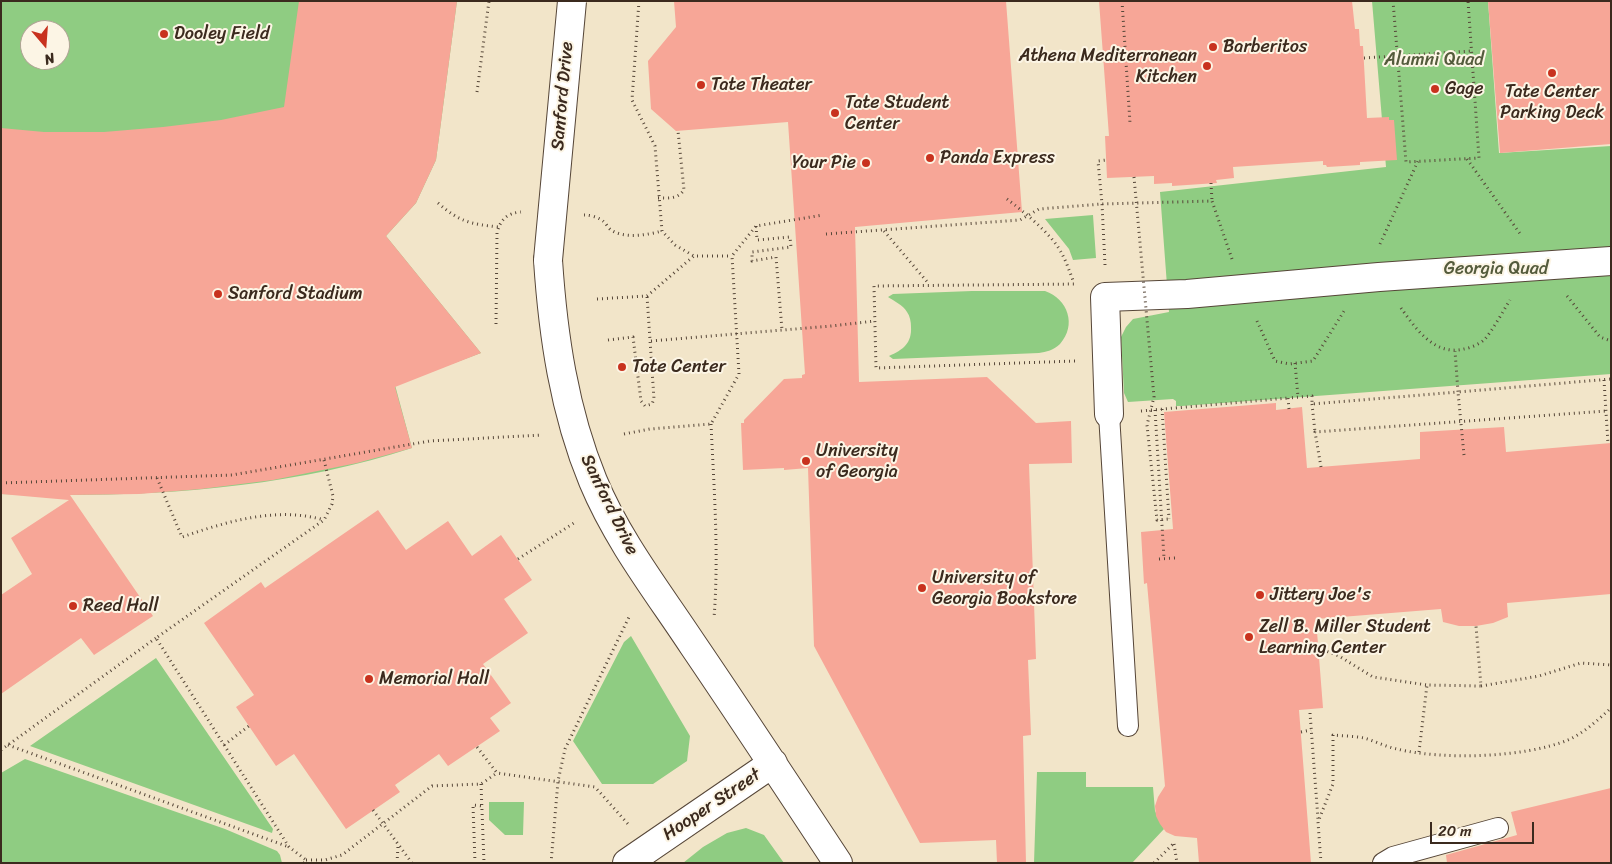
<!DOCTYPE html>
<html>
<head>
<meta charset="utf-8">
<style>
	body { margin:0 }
	#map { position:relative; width:1612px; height:864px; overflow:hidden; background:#f2e5c9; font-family:Sriracha,sans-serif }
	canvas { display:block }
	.frame { position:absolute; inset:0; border:2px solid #3b2a1e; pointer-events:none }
	.north { position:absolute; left:20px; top:20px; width:50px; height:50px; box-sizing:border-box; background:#fcf5e5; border:1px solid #afa495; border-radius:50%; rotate:162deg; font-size:14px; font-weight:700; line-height:20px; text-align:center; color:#3b2a1e }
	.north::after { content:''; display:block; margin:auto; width:18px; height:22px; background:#c8321e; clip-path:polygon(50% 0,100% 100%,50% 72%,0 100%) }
	.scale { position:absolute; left:1430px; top:822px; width:104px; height:22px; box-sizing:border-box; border:2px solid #3b2a1e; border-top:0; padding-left:6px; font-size:15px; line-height:18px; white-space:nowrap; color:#3b2a1e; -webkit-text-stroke:4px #fcf5e5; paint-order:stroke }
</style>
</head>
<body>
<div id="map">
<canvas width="1612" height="864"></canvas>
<div class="frame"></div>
<div class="north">N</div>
<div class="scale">20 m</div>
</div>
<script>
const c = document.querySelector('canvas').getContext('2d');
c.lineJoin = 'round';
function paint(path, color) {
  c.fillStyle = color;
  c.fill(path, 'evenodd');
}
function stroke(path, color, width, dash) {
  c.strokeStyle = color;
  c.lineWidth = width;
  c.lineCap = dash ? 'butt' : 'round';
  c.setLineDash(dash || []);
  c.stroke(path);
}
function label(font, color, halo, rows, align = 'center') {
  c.font = font + ' Sriracha,sans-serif';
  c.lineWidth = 4;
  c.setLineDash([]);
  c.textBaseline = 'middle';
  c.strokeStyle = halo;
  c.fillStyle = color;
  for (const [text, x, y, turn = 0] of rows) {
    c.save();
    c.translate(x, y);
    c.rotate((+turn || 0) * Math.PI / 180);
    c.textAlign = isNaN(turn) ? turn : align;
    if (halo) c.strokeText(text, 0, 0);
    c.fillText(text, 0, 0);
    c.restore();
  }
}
const green = new Path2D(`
	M1 1H457L436 160 416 203 386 236 481 353 395 385 412 448C280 491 139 498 1 494ZM30 30H60V60H30Z
	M1372 1H1488L1499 153 1611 146V374L1182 406H1176V401L1173 399 1128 402 1124 393 1121 337 1126 327 1133 319 1169 312 1160 192 1386 167Z
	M1093 215 1096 258 1073 260 1069 249 1045 219Z
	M972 291H1045C1068 299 1077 325 1060 344 1054 350 1046 352 1039 353L893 359 889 356C903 350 912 343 911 327 911 322 910 316 907 312 903 305 894 301 888 297L893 294Z
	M631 636 690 736 687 761 653 784H602L573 741 624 642Z
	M156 658 273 829 272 833 30 746Z
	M25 759 225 829 277 851 280 855 282 863H1V773Z
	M1037 772H1086V787H1153L1155 811 1164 829 1132 863H1034Z
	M489 802H524L523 835H505L489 820Z
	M746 828 764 835 784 863H683L703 847 727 833Z`);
const building = new Path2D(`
	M299 1H457L436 160 416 203 386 236 481 353 395 387 412 448 357 463 273 480 201 489 139 494 70 495 153 616 94 655 81 638 1 694V595L32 574 11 538 69 500 1 494V128L44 132H104L163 127 221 120 284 107Z
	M674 1H1006L1022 212 855 227 859 382 987 377 1036 423 1071 421 1072 463 1029 464 1036 659 1028 660 1031 735 1023 736 1026 863H997L996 840 920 843 814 646 808 468 784 470V468L743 470 741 423H744V420L784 379 802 378V375L805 374 788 122 676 131 651 109 648 61 676 27Z
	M1099 1H1352L1355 29H1359L1360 46H1363L1367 118 1389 117V120H1394L1397 160 1360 162V165L1327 167 1326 165H1323V161L1233 167 1234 178 1216 180 1217 183 1172 186V183L1154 184V176L1107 178 1105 136H1109Z
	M1488 1H1611V144L1500 153Z
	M1276 403V410L1302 407 1307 468 1420 459V432L1504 427 1506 452 1611 443V594L1507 603 1508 617 1493 623 1476 626H1459L1443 622 1441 609 1316 619 1323 708 1299 710 1311 863H1199L1197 838 1175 836 1166 832 1160 824 1156 816 1155 806 1158 797 1165 786 1147 583 1144 584 1141 532 1173 529 1164 412Z
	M378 510 406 550 448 521 472 556 501 535 532 580 504 599 528 633 483 664 511 703 490 718 500 731 448 766 439 754 395 785 400 792 346 829 294 754 276 766 236 707 254 695 204 623 261 582 265 588Z
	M1611 788V863H1447L1446 855 1517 835 1511 812Z`);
const path = new Path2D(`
	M639 1 632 100 655 146 662 231 675 245 694 256H732
	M1122 1 1130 123
	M1393 1 1406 162 1479 158 1468 1
	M1364 58 1471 51
	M477 92 489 1
	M1467 159 1521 235
	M1211 183 1212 201
	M658 198C669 198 678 199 684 190L678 131
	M1007 199C1024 212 1053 235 1062 254 1067 263 1070 273 1074 283
	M438 203C460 222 470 224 499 227
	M584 215C590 215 598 217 603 221 606 223 608 228 611 230 625 239 647 235 662 231
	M756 226 757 240 790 237 791 247 752 252V261L776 257 782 330
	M884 231 929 284
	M826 234 1020 220 1039 209 1102 204 1212 201 1232 259
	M1380 244 1418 161
	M1105 265 1102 204 1098 161 1106 160
	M1567 296 1600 337 1611 341
	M597 299 647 296 694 256
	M1401 308C1416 329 1434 356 1464 349 1470 348 1480 344 1485 339 1494 328 1502 313 1510 300
	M1257 321 1275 361 1289 364 1313 361 1344 311
	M496 324 497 233C500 220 507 213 521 212
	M608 340 633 337 641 401 645 406 652 404 654 399 647 296
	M651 341 831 326 875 321
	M1075 361 876 368 874 286 1077 284
	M1295 363 1298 397
	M1604 380 1608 444
	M1312 404 1315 432
	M1162 409 1169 519
	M1289 409 1288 398 1312 396V404L1458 392 1455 351
	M1155 410 1164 558
	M1141 411 1288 398
	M711 424C714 489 719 554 714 618
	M624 434 650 429 711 424 739 374 732 256 756 226 823 215
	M1464 455 1458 392 1611 379
	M1321 467 1315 432 1606 411
	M157 478 182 537C226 522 276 506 324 520
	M1 483 232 475 430 441 542 435
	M518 559 574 523
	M1318 648 1339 656 1373 677 1427 685
	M1481 686 1539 676 1581 663 1611 665
	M1310 713 1318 819
	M1301 732 1311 730
	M8 745 289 847
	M224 745 249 726
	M477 747 497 773 595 787 628 824
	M1 750 156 638
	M1419 752 1427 685 1481 686 1476 626
	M481 784 484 863
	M373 810 412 863
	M1174 844 1177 863
	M306 860H325L342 855 432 786 481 784 497 773
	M304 863 306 860 289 847 156 638 324 520 332 504 333 496 324 460
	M397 863 398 846
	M475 863 473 805 482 806
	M551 863 558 781 565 749 630 615
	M1154 863 1174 843
	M1321 863 1318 822 1333 784V735C1343 736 1354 736 1364 738 1375 741 1386 747 1397 749 1442 760 1524 758 1568 740 1584 733 1598 720 1611 708`);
const lane = new Path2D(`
	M1109 414 1128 726
	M1383 863 1393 857 1498 828`);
const street = new Path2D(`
	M548 260C553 335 564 411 593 481 618 541 658 592 693 645 742 717 790 790 838 863
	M1109 414 1105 297 1187 294 1379 277 1611 261
	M627 863 773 763`);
const pathBridge = new Path2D(`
	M1134 177 1154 397 1147 425 1157 520 1169 519
	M1159 559 1175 558`);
const streetBridge = new Path2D(`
	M548 260 572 1`);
const markers = [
	[164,34,5,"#c8321e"],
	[1213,47,5,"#c8321e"],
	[1207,66,5,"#c8321e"],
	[1552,73,5,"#c8321e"],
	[701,85,5,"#c8321e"],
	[1435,89,5,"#c8321e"],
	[835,113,5,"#c8321e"],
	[930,158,5,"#c8321e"],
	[866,163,5,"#c8321e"],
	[218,294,5,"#c8321e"],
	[622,367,5,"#c8321e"],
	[806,461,5,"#c8321e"],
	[922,588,5,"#c8321e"],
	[1260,595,5,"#c8321e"],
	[73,606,5,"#c8321e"],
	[1249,637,5,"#c8321e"],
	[369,679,5,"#c8321e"]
];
const poiNames = [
	["Dooley Field",174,34],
	["Barberitos",1223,47],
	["Athena Mediterranean",1197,56,"right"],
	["Kitchen",1197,77,"right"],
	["Tate Theater",711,85],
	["Gage",1445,89],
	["Tate Center",1552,92,"center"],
	["Parking Deck",1552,113,"center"],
	["Tate Student",845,103],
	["Center",845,124],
	["Panda Express",940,158],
	["Your Pie",856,163,"right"],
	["Sanford Stadium",228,294],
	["Tate Center",632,367],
	["University",816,451],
	["of Georgia",816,472],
	["University of",932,578],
	["Georgia Bookstore",932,599],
	["Jittery Joe's",1270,595],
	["Reed Hall",83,606],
	["Zell B. Miller Student",1259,627],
	["Learning Center",1259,648],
	["Memorial Hall",379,679]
];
const parkNames = [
	["Alumni Quad",1434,60],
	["Georgia Quad",1496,269]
];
const streetNames = [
	["Sanford Drive",563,96,-85],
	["Sanford Drive",609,505,64],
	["Hooper Street",712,805,-34]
];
paint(green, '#8fcc82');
paint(building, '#f7a697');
stroke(lane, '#564638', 22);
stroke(street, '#564638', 30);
stroke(path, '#564638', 3, [1, 4]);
stroke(lane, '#fff', 20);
stroke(street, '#fff', 28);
stroke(streetBridge, '#564638', 30, []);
stroke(pathBridge, '#564638', 3, [1, 4]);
stroke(streetBridge, '#fff', 28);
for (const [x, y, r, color] of markers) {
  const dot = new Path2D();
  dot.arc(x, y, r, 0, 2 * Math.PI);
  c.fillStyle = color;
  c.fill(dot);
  stroke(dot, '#fcf5e5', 2);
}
label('18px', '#3b2a1e', '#fcf5e5', poiNames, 'left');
label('18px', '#545b3c', '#fcf5e5', parkNames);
label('18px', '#3b2a1e', '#fcf5e5', streetNames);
</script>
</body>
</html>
